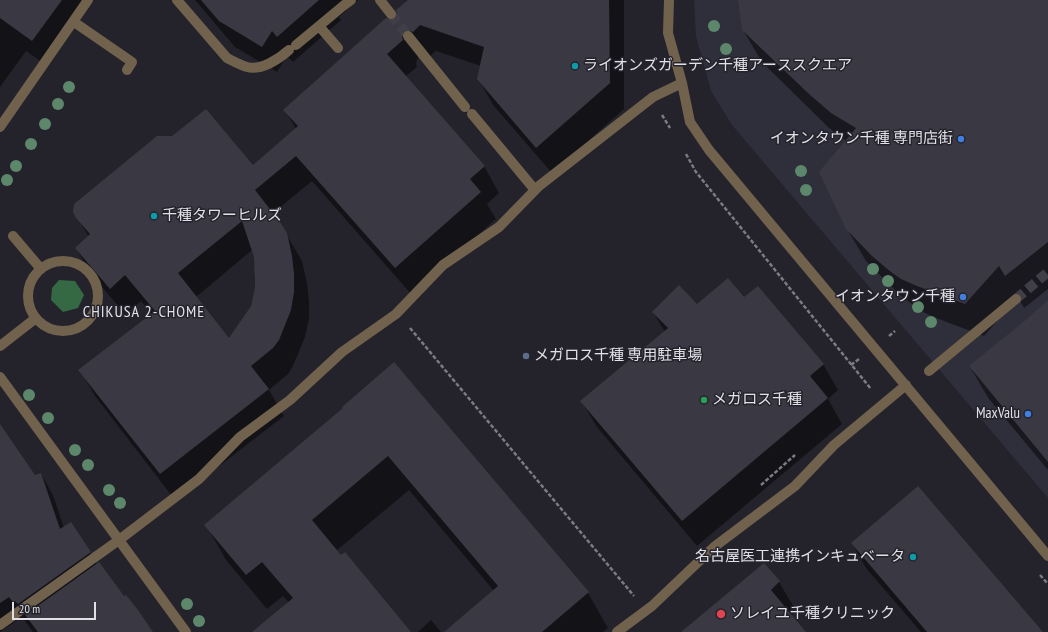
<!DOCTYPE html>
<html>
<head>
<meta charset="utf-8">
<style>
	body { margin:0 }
	#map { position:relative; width:1048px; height:632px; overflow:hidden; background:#24232c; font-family:"PT Sans Narrow",sans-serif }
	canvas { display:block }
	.scale { position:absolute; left:12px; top:602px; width:84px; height:18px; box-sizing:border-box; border:2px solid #e0e0e6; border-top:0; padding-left:5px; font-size:12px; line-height:14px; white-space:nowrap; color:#e0e0e6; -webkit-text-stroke:3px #24232c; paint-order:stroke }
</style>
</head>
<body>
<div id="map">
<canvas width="1048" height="632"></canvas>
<div class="scale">20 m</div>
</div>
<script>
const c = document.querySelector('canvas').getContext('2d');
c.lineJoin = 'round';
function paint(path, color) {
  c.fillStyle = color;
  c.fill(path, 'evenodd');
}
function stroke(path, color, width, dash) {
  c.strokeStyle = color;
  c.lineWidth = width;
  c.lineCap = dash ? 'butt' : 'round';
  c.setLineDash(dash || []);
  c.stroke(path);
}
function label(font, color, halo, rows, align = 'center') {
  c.font = font + ' "PT Sans Narrow","Noto Sans JP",sans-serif';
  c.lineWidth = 3;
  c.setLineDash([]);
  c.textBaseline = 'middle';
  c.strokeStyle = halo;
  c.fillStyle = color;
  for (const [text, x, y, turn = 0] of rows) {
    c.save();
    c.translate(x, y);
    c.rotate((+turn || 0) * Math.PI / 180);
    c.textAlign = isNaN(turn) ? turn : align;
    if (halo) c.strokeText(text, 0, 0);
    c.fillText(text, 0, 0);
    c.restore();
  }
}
const built = new Path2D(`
	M694 0H1048V498L732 125 711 91 696 36Z`);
const forest = new Path2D(`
	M59 280 75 281 84 295 78 308 63 312 51 300 52 288Z`);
const shadow = new Path2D(`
	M0 0H92L46 65 26 51 0 87Z
	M195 0H358L339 17 341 20 293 62 287 56 277 72 235 47Z
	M409 0H624V109L552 173 493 105 478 78 481 66 436 51 428 58 423 55 418 57 416 64 417 67 405 77 484 166 499 193 487 204 496 219 411 294 312 181 272 214 279 222 302 261 307 283 309 301V318L305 337 293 366 288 374 269 390 284 416 175 500 95 396 80 370 152 314 141 301 125 314 91 274 76 248 89 237 77 217 252 167 296 129 285 110 392 22 396 20ZM252 250 255 257 256 288 251 306 229 340 196 297Z
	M739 0H1048V289L1024 308 1018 297 984 336 936 318 921 311 900 295 866 261 847 229 846 141 828 127 762 62 743 30Z
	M744 299 823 364 838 390 828 399 842 424 697 546 597 427 582 402 665 332 653 312Z
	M1048 301V470L989 399 970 367 1027 320Z
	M394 364 588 593 608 628 603 632H446L494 591 409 490 336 551 409 632H254L289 603 283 596 267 609 226 560 206 525 344 409Z
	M0 425 35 476 41 474 53 495 64 528 90 552 97 565 151 632H33L22 617 0 632Z
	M852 543 1041 632H921L866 568Z
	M764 564 779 582 796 611 791 616 804 632H683Z
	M431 620 441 632H418Z`);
const building = new Path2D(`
	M0 0H62L32 41 0 18Z
	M201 0H319L277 37 272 31 262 47 219 21Z
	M408 0H609L610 83 536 148 477 79 484 47 420 25 413 32 407 30 404 31 402 37 403 40 387 54 485 166 470 179 481 192 395 268 296 156 255 190 280 222 287 233 292 256 294 274V292L291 310 279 340 273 348 251 366 269 389 160 474 78 370 155 311 125 275 110 289 75 248 90 234 76 218 73 212 74 204 157 136H172L206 109 253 165 298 126 283 110 386 18 392 20 395 19 397 13 396 10ZM242 221 254 257 255 280V288L251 306 229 338 178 273Z
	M738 0H1048V242L1005 276 999 266 965 304 917 286 901 279 891 272 872 256 846 229 819 172 856 128 831 113 809 94 742 30Z
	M728 278 744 297 758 286 824 364 810 376 828 398 682 521 580 401 668 328 652 312 679 285 697 304Z
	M1048 300V462L969 366 1027 319Z
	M394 362 589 592 542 632H444L498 586 388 456 312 520 341 555 345 552 411 632H252L293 598 262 562 246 575 204 525 343 408 342 407Z
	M0 424 35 475 41 473 60 529 71 522 91 552 18 604 15 601 13 602 9 597 0 603Z
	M918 486 1043 632H927L869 564 851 543Z
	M99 562 124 596 126 595 138 610 153 632H38L25 615Z
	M764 563 780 581 771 590 806 632H681Z`);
const minorTunnel = new Path2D(`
	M391 14 408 36
	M1016 299 1048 272`);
const path = new Path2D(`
	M662 115 670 128
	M686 154 696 172 871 389
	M410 328 634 596
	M889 336 895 331
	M851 365 859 359
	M761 485 795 455
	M1040 575 1048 584`);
const minor = new Path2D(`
	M177 0 227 58C233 61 240 65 247 67 261 71 279 59 289 50
	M380 0 391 14
	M669 0 668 33 682 83 690 122 709 150 1048 556
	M74 22 132 62 127 70
	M319 26 343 6 351 0
	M408 36 465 107
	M296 45 319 26 338 48
	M472 114 535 190
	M0 127 88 0
	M13 236 41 269
	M28 296a35 35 0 1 1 70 0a35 35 0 1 1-70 0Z
	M0 346 36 318
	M929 371 1016 299
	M0 377 186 632
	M0 625 119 540 199 479 240 437 290 400 342 352 396 314 443 265 499 227 539 186 653 97 682 83
	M617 632 652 606 714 547 795 486 834 445 906 385`);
const trees = [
	[714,26],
	[726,49],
	[69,87],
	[58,104],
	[45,124],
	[31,144],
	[16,166],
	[801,171],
	[7,180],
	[806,190],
	[873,269],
	[888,281],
	[918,307],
	[931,322],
	[29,395],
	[48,418],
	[75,450],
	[88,465],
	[109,490],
	[120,503],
	[187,604],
	[199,621]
];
const markers = [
	[575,66,4,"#0f9aa8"],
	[961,139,4,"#3f7fe0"],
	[154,216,4,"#0f9aa8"],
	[963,297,4,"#3f7fe0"],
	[526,356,4,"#5c6f8a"],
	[704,400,4,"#2e9e5b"],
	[1028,414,4,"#3f7fe0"],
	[913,557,4,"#0f9aa8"],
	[721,614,5,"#e0444e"]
];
const poiNames = [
	["ライオンズガーデン千種アーススクエア",583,66],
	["イオンタウン千種 専門店街",953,139,"right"],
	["千種タワーヒルズ",162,216],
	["イオンタウン千種",955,297,"right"],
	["メガロス千種 専用駐車場",534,356],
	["メガロス千種",712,400],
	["MaxValu",1020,414,"right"],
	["名古屋医工連携インキュベータ",905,557,"right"],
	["ソレイユ千種クリニック",730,614]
];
const neighbourhoodNames = [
	["CHIKUSA 2-CHOME",144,312]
];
paint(built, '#2f2e3b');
paint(forest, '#356944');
paint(shadow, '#0007');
paint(building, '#3a3943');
stroke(minorTunnel, '#403f48', 10, [10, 5]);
stroke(path, '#7b7b82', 2.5, [4, 2]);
stroke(minor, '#71624d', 10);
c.fillStyle = '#5d876b';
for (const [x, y] of trees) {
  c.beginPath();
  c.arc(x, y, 6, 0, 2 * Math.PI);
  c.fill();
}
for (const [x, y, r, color] of markers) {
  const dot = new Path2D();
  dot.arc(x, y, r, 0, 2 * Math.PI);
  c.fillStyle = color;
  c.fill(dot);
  stroke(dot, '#24232c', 1.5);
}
label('15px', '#e0e0e6', '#24232c', poiNames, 'left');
c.letterSpacing = '1px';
label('16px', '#e0e0ec', '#24232c', neighbourhoodNames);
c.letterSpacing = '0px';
</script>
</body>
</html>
